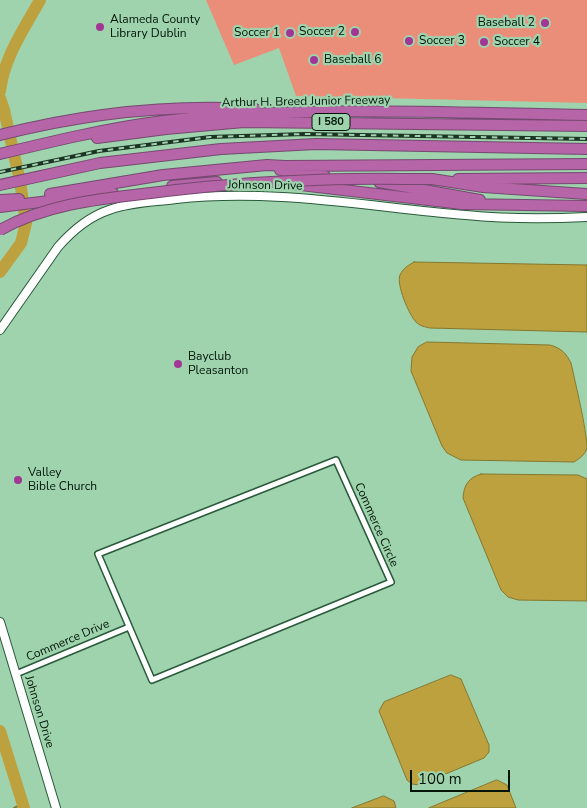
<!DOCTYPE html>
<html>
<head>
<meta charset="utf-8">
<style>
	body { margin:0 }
	#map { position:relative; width:587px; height:808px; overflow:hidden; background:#9fd3ad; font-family:"Nunito Sans",sans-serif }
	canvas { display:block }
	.scale { position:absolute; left:410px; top:770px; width:100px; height:22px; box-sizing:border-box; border:2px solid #021508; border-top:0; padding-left:6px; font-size:15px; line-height:18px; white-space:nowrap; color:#021508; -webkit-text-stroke:4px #9fd3ad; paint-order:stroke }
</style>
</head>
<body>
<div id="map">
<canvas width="587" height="808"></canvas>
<div class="scale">100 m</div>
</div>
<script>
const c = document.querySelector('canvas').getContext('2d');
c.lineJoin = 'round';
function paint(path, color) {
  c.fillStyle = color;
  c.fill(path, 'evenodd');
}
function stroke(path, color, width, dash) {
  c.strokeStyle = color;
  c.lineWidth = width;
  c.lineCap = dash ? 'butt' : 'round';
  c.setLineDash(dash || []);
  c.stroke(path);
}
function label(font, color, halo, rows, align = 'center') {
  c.font = font + ' "Nunito Sans",sans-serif';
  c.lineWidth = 4.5;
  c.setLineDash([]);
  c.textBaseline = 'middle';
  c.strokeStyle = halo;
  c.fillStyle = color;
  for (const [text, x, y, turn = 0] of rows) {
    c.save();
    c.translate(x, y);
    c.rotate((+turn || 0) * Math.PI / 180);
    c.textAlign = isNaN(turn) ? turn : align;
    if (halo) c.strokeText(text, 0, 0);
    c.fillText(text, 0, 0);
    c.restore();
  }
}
const green = new Path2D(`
	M206 0H587V103L296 96 279 48 234 65Z`);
const water = new Path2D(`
	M414 262 587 265V332L430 328C425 327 420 326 416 322 409 315 396 284 400 275 403 268 409 265 414 262Z
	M427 342 550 345C561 348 566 353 571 363 575 381 587 431 587 448 585 455 580 458 574 462L461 460 447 453 442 446 411 371 412 357 418 347Z
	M481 474 578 475 587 479V601L518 600 508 597 501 590 463 498C464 485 468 478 481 474Z
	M451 675 461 679 489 745V752L484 758 419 785 412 784 407 780 379 711 384 702Z
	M497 780 507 785 516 808H429Z
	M384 796 394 801 396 808H352Z`);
const stream = new Path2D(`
	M14 808 22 804`);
const river = new Path2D(`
	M0 91C4 57 24 29 40 0
	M0 98 4 110 20 181 26 223 21 243 0 272
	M0 731 24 808`);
const street = new Path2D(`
	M336 460 391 582 152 680 98 554Z
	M16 674 129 627`);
const secondary = new Path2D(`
	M0 330 58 247C72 231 88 217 109 210 130 202 154 202 176 199 273 188 369 207 466 215 506 219 547 219 587 217
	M0 622 56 808`);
const highway = new Path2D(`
	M0 135C82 114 170 104 255 109
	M97 138 166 129 244 122 587 126
	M0 154C54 141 108 128 163 121 303 105 446 113 587 115
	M280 170 297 174 325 176
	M432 179 483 187 587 194
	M458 179 587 178
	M379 182 480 200
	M292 184 462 204 587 206
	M0 185 100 163 221 149 316 144 587 149
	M172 186 217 182
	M50 194 163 175 267 165 285 166 587 164
	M0 200 19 199
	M0 207 113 193`);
const rail = new Path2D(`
	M0 172 99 151 210 137 305 134 587 139`);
const highwayBridge = new Path2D(`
	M0 230C47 204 99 199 151 193 205 186 260 182 314 180 353 178 393 179 432 179`);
const markers = [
	[545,23,5,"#a23695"],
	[100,27,5,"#a23695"],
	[355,32,5,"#a23695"],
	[290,33,5,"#a23695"],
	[409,41,5,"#a23695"],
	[484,42,5,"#a23695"],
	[314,60,5,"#a23695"],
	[178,364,5,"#a23695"],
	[18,480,5,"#a23695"]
];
const shields = [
	[331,122,38]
];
const shieldNames = [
	["I 580",331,122]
];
const poiNames = [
	["Alameda County",110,20],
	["Library Dublin",110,34],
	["Baseball 2",535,23,"right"],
	["Soccer 2",345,32,"right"],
	["Soccer 1",280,33,"right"],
	["Soccer 3",419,41],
	["Soccer 4",494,42],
	["Baseball 6",324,60],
	["Bayclub",188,357],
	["Pleasanton",188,371],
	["Valley",28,473],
	["Bible Church",28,487]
];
const streetNames = [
	["Arthur H. Breed Junior Freeway",306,102,-1],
	["Johnson Drive",265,186,1],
	["Commerce Circle",376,525,66],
	["Commerce Drive",68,641,-23],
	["Johnson Drive",39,712,73]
];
paint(green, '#ea8e7a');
paint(water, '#bda13f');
stroke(water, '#85772e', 1);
stroke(stream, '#85772e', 2);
stroke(river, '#bda13f', 12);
stroke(street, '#295b3a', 8);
stroke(secondary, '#295b3a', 10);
stroke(highway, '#764970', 12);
stroke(street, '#fff', 5);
stroke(secondary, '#fff', 8);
stroke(highway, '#b565a8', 10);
stroke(rail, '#1c3423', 4);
stroke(rail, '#9fd3ad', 2, [5.5]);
stroke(highwayBridge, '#764970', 12, []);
stroke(highwayBridge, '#b565a8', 10);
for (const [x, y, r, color] of markers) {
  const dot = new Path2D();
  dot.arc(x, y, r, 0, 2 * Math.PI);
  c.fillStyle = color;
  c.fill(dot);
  stroke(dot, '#9fd3ad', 2);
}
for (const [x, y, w] of shields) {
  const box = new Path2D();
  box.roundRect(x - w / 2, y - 8.5, w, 17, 4);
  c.fillStyle = '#9fd3ad';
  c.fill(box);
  stroke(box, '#021508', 1);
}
label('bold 11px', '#021508', null, shieldNames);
label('12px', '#021508', '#9fd3ad', poiNames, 'left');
label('12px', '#021508', '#9fd3ad', streetNames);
</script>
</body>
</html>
